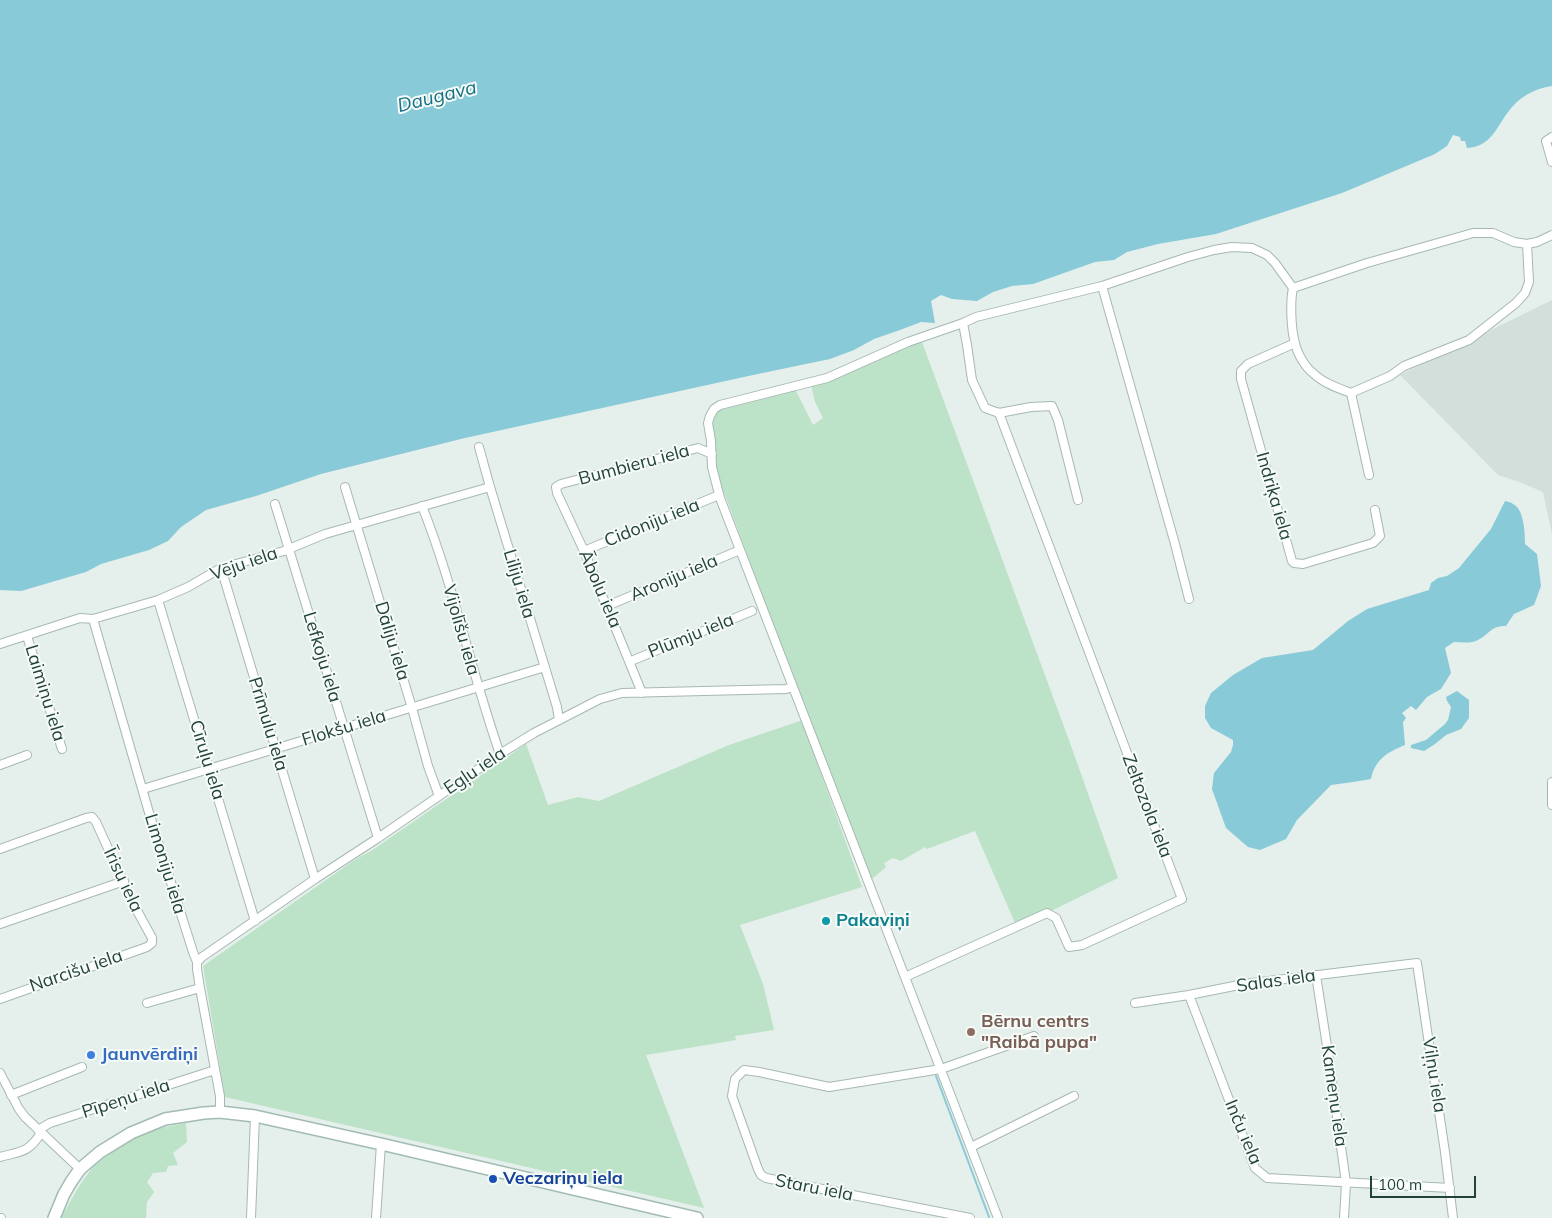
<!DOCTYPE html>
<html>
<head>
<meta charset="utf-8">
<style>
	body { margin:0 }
	#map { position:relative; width:1552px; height:1218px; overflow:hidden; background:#e5efeb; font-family:Mulish,sans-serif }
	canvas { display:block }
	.scale { position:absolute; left:1370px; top:1176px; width:106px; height:22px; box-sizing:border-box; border:2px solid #22433b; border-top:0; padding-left:6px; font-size:15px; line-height:18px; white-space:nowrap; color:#22433b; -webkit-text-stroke:4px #f6fbf8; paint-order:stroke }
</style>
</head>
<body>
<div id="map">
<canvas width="1552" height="1218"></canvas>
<div class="scale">100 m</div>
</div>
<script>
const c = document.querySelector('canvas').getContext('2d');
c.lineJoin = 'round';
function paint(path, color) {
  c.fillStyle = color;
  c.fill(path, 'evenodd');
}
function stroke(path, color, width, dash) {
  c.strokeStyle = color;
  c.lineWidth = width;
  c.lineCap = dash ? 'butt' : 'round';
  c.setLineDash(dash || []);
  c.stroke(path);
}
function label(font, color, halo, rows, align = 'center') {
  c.font = font + ' Mulish,sans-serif';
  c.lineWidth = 4;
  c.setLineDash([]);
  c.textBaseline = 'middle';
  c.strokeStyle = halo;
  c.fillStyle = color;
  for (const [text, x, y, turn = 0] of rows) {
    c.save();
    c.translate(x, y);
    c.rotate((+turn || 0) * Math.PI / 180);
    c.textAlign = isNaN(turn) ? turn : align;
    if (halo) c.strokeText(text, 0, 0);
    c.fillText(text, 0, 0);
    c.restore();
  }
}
const built = new Path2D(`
	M1552 300V534L1543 492 1522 483 1498 475 1400 375Z`);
const green = new Path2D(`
	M919 340 922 342 1070 743 1118 878 1053 910 1042 912 1015 923 975 831 927 849 925 847 901 861 893 858 884 863 886 867 872 879 870 878 774 628 727 500 716 475 712 424 717 412 725 406 795 389 813 425 823 418 815 402 811 385Z
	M803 720 806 732 862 887 740 925 763 984 774 1030 735 1036 736 1040 646 1055 704 1208 225 1097 203 966 356 859 371 851 526 744 548 805 578 797 599 801 729 745Z
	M186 1123 187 1142 173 1153 178 1165 168 1166 166 1172 153 1173 147 1182 154 1192 147 1202 146 1218H61L78 1188 94 1165 124 1144 155 1129Z`);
const water = new Path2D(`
	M0 0H1552V86C1538 88 1524 94 1514 105 1498 121 1494 147 1467 148L1465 141H1461L1460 137 1453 135 1447 146 1435 154 1342 193 1216 234 1158 244 1127 252 1114 260 1095 262 1033 284 1012 286 993 292 977 301 952 299 941 295 931 301 935 323 921 322 900 330 874 339 854 350 830 359 753 375 465 438 321 474 256 496 206 510 181 527 168 541 149 550 101 564 86 572 21 591 0 590Z
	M1505 501C1508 502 1511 502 1513 504 1524 509 1525 533 1525 544L1537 554 1541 586 1534 605 1514 614 1506 626C1490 626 1490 634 1478 640 1470 644 1462 642 1454 642L1445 648 1451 673 1441 689 1427 697 1416 710 1411 706 1402 713 1406 718 1403 722 1405 745C1388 752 1375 759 1371 779L1353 782 1331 785 1297 820 1286 839 1260 850 1248 847 1226 828 1212 789 1214 773 1231 752 1233 745V740L1211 728 1205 718V706L1211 693 1233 675 1262 658 1313 650 1348 621 1367 609 1429 590 1431 583 1438 578 1447 576 1459 568 1491 529Z
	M1457 691 1469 700V718L1461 729 1446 735 1435 744 1424 751 1411 748V745L1426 740 1445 724 1448 720 1451 707 1447 701 1446 697Z`);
const stream = new Path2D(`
	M936 1076 989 1217`);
const street = new Path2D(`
	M1552 137 1546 141 1552 162
	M1102 286 1175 544 1189 599
	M1293 288 1367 263 1473 233H1493L1514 242 1527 244 1537 242 1552 235
	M1293 288C1290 302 1291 329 1295 343 1297 353 1305 367 1313 373 1323 383 1338 388 1351 393
	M963 323 967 345 972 380 985 408 999 413
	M1295 343 1248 364 1241 371V379L1292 561 1294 563 1303 564 1373 543 1380 536 1375 510
	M1351 393 1390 376 1404 366 1469 340 1516 303 1525 293 1529 282 1527 244
	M1351 393 1369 475
	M999 413 1031 407 1052 406 1058 420 1078 500
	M479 447 490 487 557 707 559 720
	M345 487 412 708 428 766 439 796
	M275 504 378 838
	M422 506C454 586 471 672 500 754
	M584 551 719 495
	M221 568 315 879
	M158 600 255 921
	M607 606 740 550
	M93 619 150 816 193 952 197 962V969L200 988 220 1096V1112
	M27 636 62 749
	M0 644 80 618 93 619 158 600 188 587 221 568 284 551 325 534 490 487
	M631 661 752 611
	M642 693 584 551 557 493 556 487 561 484 698 448 712 454
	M0 765 27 755
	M1552 782V805
	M143 789 545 667
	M0 849 86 818 92 817 96 822 134 905 152 938V943L147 947 0 999
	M0 924 124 881
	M197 962 202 957 315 879 378 838 500 754 534 733 600 699 622 693 786 689 792 687
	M1316 975 1329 1059 1346 1183 1344 1218
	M905 977 1047 913 1056 918 1069 947 1082 945 1182 899 999 413
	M1189 995 1255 1168 1267 1178 1450 1188
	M147 1003 200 988
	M1135 1003 1189 995 1244 984 1417 963 1445 1152 1453 1218
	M0 1073 19 1109 25 1117 80 1169
	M11 1095 82 1067
	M38 1130 50 1123 215 1070
	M971 1147 1074 1096
	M0 1157C22 1151 28 1153 41 1133
	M0 1218H1
	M251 1218 255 1116
	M376 1218 381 1144
	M970 1218 766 1178 761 1175 758 1169 732 1096 735 1079 744 1070 759 1072 829 1087 941 1069 1034 1036
	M998 1218 720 498 712 467 711 441 708 423 710 416 714 409 720 405 827 378 908 342 963 323 976 317 1102 286 1188 257 1214 250 1232 247 1252 248 1267 255 1275 263 1293 288`);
const secondary = new Path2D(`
	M54 1218 64 1194 71 1182 80 1169 100 1152 131 1133 165 1119 204 1113 220 1112 255 1116 381 1144 697 1218`);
const markers = [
	[826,921,5,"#0f9aa8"],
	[971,1032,5,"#8d6e63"],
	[91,1055,5,"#3f7fe0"],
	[493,1179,5,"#1a4fb4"]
];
const streetNames = [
	["Bumbieru iela",634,465,-15],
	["Indriķa iela",1274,496,74],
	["Cidoniju iela",652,523,-22],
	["Vēju iela",244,564,-19],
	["Aroniju iela",674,578,-23],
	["Liliju iela",519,584,73],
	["Ābolu iela",600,589,67],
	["Vijolīšu iela",461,630,74],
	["Plūmju iela",691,636,-22],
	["Dāliju iela",392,641,73],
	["Lefkoju iela",322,657,73],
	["Laimiņu iela",45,693,73],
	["Prīmulu iela",268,724,73],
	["Flokšu iela",344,728,-17],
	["Cīruļu iela",207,760,73],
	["Egļu iela",475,771,-34],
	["Zeltozola iela",1147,806,69],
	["Limoniju iela",165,864,73],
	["Īrisu iela",123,880,65],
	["Narcišu iela",76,971,-19],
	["Salas iela",1276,981,-8],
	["Viļņu iela",1434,1075,81],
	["Kameņu iela",1334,1096,82],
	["Pīpeņu iela",126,1099,-18],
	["Inču iela",1243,1132,67],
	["Staru iela",814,1188,11]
];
const cultureNames = [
	["Pakaviņi",836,921]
];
const educationNames = [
	["Bērnu centrs",981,1022],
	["\"Raibā pupa\"",981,1043]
];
const shopNames = [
	["Jaunvērdiņi",101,1055]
];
const transitNames = [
	["Veczariņu iela",503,1179]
];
const waterNames = [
	["Daugava",437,97,-14]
];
paint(built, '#d2dfda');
paint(green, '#bce2c7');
paint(water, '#88cad8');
stroke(stream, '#88cad8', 2);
stroke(street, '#a7b8b3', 10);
stroke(secondary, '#a2bcb3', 14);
stroke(street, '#fff', 8);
stroke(secondary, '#fff', 11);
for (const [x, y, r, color] of markers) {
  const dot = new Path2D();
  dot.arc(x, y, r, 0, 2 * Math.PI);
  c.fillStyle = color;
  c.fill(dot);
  stroke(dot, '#f6fbf8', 2);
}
label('18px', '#22433b', '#f6fbf8', streetNames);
label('bold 18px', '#0d838f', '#f6fbf8', cultureNames, 'left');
label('bold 18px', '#785e54', '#f6fbf8', educationNames, 'left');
label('bold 18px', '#366cbe', '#f6fbf8', shopNames, 'left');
label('bold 18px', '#164399', '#f6fbf8', transitNames, 'left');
label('italic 19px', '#157085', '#f6fbf8', waterNames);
</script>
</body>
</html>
